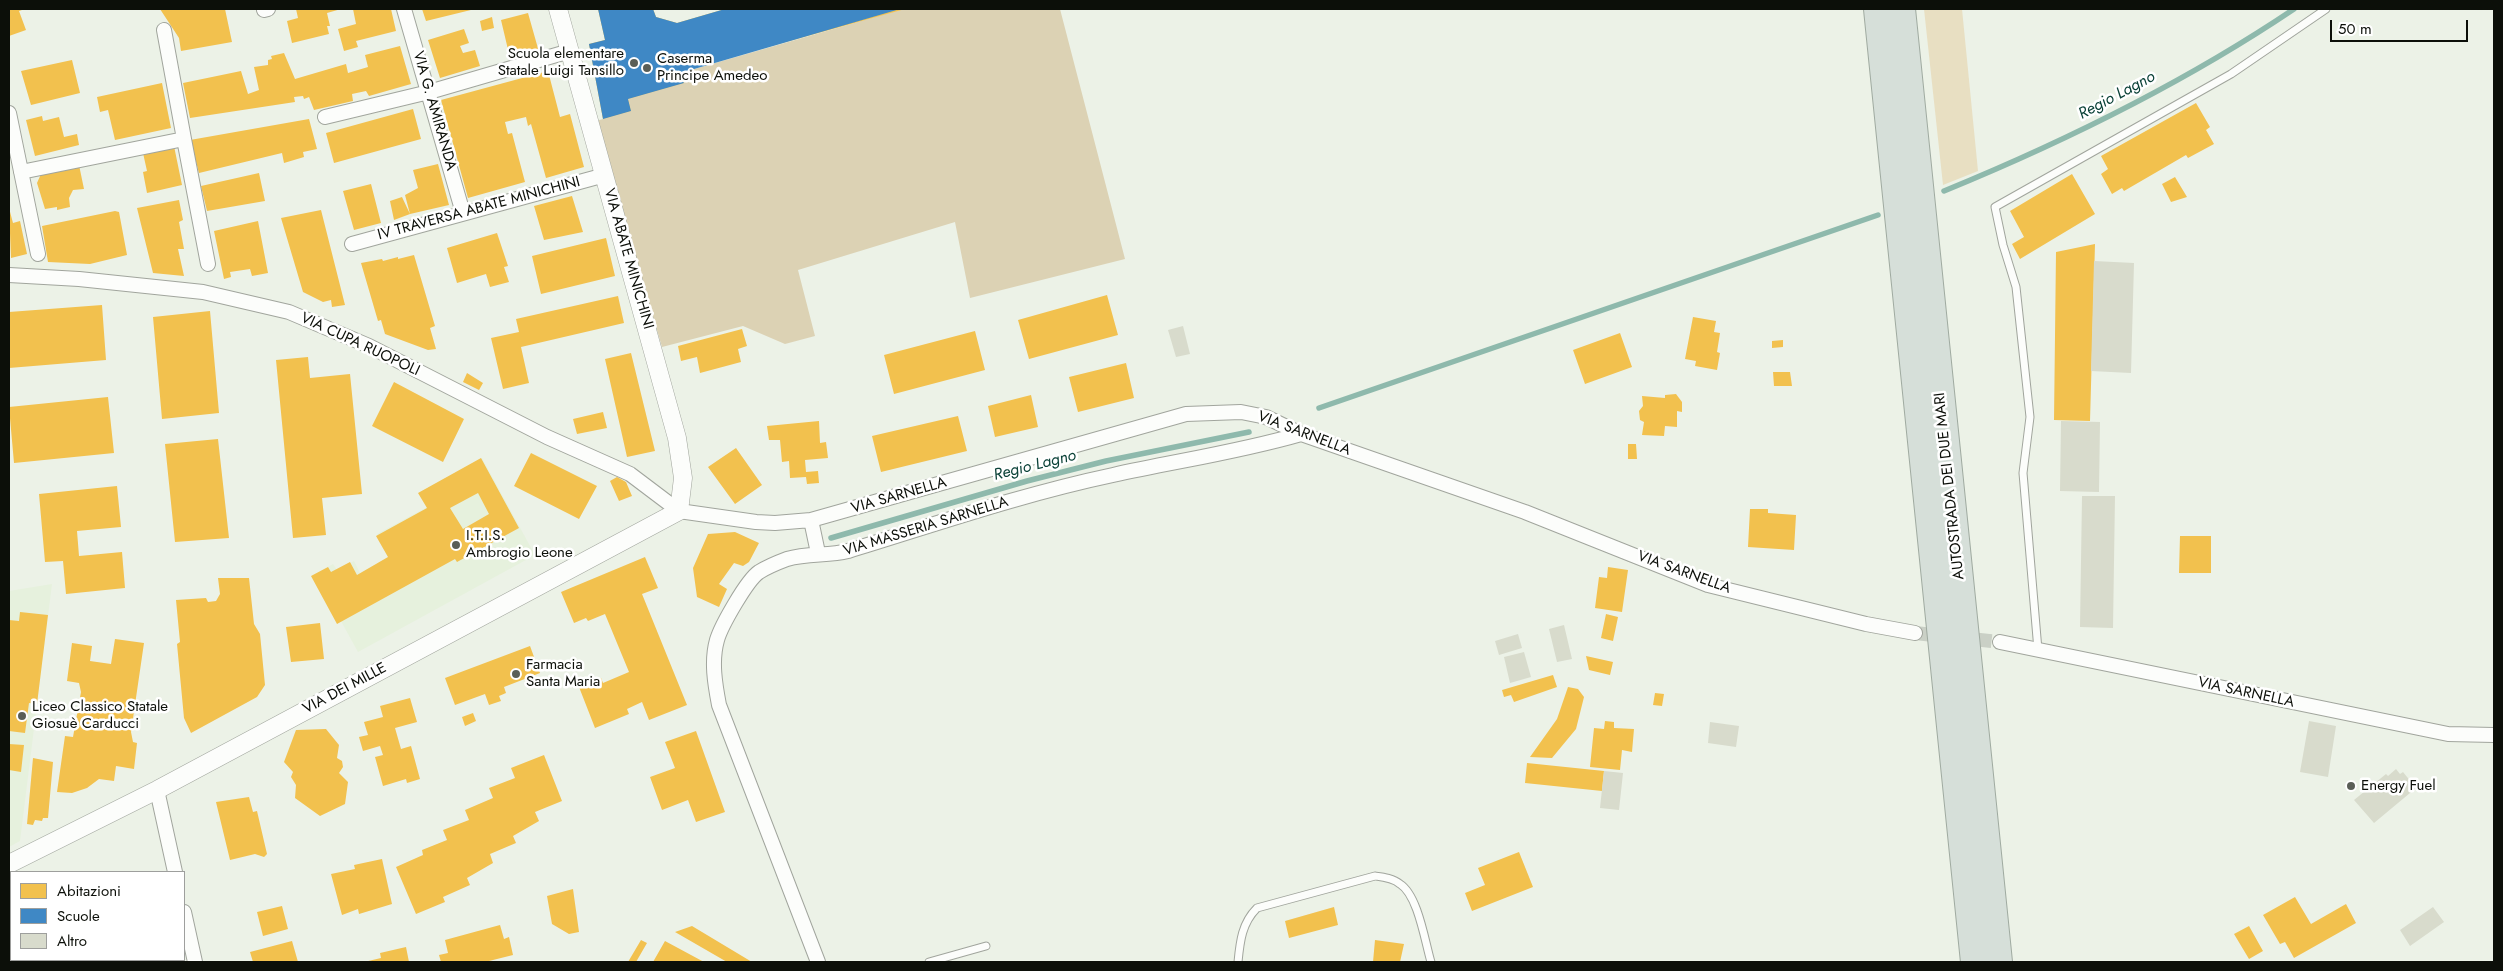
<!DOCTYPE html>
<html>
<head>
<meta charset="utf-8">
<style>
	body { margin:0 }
	#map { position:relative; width:2503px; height:971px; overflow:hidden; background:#ecf2e7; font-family:Jost,sans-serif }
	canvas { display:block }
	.frame { position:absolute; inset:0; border:10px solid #0c0f09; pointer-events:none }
	.legend { position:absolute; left:10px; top:871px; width:175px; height:90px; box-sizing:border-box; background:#fff; border:1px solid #9e9f9d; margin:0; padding:6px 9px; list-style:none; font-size:15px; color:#0c0f09 }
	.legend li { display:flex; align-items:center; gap:10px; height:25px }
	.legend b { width:25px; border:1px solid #9e9f9d }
	.scale { position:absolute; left:2330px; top:20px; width:138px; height:22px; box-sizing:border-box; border:2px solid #0c0f09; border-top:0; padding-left:6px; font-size:15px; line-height:18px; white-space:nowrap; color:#0c0f09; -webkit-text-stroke:4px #fff; paint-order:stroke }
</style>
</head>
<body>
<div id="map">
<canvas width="2503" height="971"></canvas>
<div class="frame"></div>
<ul class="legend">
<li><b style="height:14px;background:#f2c14e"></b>Abitazioni</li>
<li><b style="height:14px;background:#3f88c5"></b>Scuole</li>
<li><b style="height:14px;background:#d8dbcc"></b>Altro</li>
</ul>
<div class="scale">50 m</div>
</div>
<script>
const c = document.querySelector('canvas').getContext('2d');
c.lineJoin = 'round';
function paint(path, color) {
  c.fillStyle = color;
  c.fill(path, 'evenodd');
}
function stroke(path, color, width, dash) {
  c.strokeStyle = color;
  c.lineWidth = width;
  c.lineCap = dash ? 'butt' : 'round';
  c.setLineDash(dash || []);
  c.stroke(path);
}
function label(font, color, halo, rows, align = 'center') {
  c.font = font + ' Jost,sans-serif';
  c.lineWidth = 5;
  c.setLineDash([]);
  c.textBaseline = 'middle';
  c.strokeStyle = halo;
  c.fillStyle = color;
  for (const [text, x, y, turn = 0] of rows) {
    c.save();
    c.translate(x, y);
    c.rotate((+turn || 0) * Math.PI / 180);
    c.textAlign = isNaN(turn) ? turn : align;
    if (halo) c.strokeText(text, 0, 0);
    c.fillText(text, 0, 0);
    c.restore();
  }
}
const built = new Path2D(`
	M482 458 535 555 358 652 315 574 333 564 337 570 354 561 360 573 389 557 377 534 427 507 420 492Z
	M52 584 20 841 9 847V591Z`);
const green = new Path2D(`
	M1924 9H1962L1978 171 1943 185Z`);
const forest = new Path2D(`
	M903 9H1060L1125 259 970 298 955 222 798 270 815 336 785 344 743 326 662 347 596 121 631 111 628 99 684 83 677 74Z`);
const homes = new Path2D(`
	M9 9H25L19 11 26 30 9 36Z
	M160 9H225L232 42 181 51 179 38Z
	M296 9H341L327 13 330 26H327L329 34 292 43 287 21 298 18Z
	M353 9H391L396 31 356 41 358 47 344 51 338 29 356 24Z
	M422 9H475L426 21Z
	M598 9H653L656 17 677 23 725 9H905L681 71 684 83 628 99 631 111 603 119 589 44 605 40Z
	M528 13 539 52 510 58 501 20Z
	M492 17 494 28 482 31 480 21Z
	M464 29 469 43 460 46 463 53 475 50 480 66 440 78 428 40Z
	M400 46 411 84 369 96 366 91 352 94 353 101 314 110 309 97 304 99 303 96 294 97 295 102 190 118 183 83 241 71 248 94 259 90 254 67 268 65V60L272 59 271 56 284 53 295 79 346 64 348 73 368 67 365 55Z
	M72 60 80 93 31 105 21 71Z
	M548 71 560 117 570 114 584 167 546 178 531 124 528 126 526 117 505 122 508 134 512 133 525 182 468 198 441 100Z
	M162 83 171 128 115 140 108 110 100 112 97 97Z
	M2196 103 2210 127 2206 130 2214 144 2188 158 2186 155 2124 191 2122 188 2112 194 2101 174 2108 169 2101 156Z
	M413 109 421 139 334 163 326 133Z
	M42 116 43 121 59 117 64 137 77 134 79 145 35 156 26 120Z
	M309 119 317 149 303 152 304 157 284 163 282 153 199 173 190 140Z
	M174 146 182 185 147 193 143 172 147 171 143 153Z
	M438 164 449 205 410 214 405 195 418 188 413 170Z
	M79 165 84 189 73 190 69 198 70 207 57 210V207L45 209 37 183 41 174Z
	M259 173 265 201 207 211 201 186Z
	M2072 174 2095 214 2020 259 2012 244 2024 237 2010 211Z
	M2175 177 2187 197 2171 202 2162 184Z
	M371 184 381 223 354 230 343 191Z
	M572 196 583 232 544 240 534 206Z
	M402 197 410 214 394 220 390 201Z
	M179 200 183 220 179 222 184 249H178L184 276 153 273 137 208Z
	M9 208 13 223 20 221 27 254 11 258Z
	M321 210 345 305 332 307 331 300 323 302 303 292 281 218Z
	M115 211 119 212 127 255 90 264 48 262 42 226Z
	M258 221 268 273 252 276 250 269 230 272 231 277 224 279 214 231Z
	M497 233 508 266 504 267 509 282 490 287 486 274 457 283 447 248Z
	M606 238 615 276 541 294 532 256Z
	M2095 244 2090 421 2054 420 2056 252Z
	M414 255 435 326 430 328 436 349 428 350 385 334 381 320 378 321 361 263 382 259 383 261 398 257V259Z
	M1107 295 1118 335 1029 359 1018 320Z
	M618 296 624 323 521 347 529 383 503 389 491 338 519 332 516 319Z
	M102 305 106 360 9 368V312Z
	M210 311 219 413 162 419 153 317Z
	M1693 317 1716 321 1714 332 1720 333 1717 352 1720 353 1717 370 1695 366 1696 361 1685 359Z
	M742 329 747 346 738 349 741 362 700 373 697 357 681 361 678 346Z
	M975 331 985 370 894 394 884 355Z
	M1620 333 1632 367 1585 384 1573 350Z
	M1783 340V347L1772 348V341Z
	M631 353 655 451 627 457 605 359Z
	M308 357 310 378 350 374 362 494 322 498 326 535 293 538 276 360Z
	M1126 363 1134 398 1078 412 1069 377Z
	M1773 372H1790L1792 386H1774Z
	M467 373 483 383 479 390 463 382Z
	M394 382 464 419 443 462 372 426Z
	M1676 394 1682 402V412L1677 411V427L1665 426 1664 436 1642 435 1644 422 1640 420 1639 411 1643 406 1642 396 1665 398V395Z
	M1031 395 1038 427 995 437 988 406Z
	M108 397 114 453 14 463 9 407Z
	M603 412 607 428 577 434 573 419Z
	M958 416 967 451 881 472 872 436Z
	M819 421 820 443 826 442 828 458 805 460 806 472 818 471 819 483 807 484 806 477 790 478 789 461 782 462 780 440H769L767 426Z
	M218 439 229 538 175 542 165 444Z
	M1628 444H1636L1637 459H1628Z
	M736 448 762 485 735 504 708 467Z
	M531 453 597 486 579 519 514 486Z
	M481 458 519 528 457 562 455 559 337 624 311 576 328 567 331 572 350 562 357 575 388 557 376 536 427 508 418 493ZM478 493 489 514 463 529 450 508Z
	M617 477 626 482 632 496 619 501 610 481Z
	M117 486 121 527 77 531 79 556 122 552 125 588 66 594 63 561 45 562 39 494Z
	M1750 509H1768V513L1796 515 1794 550 1748 547Z
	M735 532 759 543 749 562 743 566 734 563 719 584 727 589 719 607 697 597 693 568 708 534Z
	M2180 536H2211V573H2179Z
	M645 557 658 588 642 594 687 705 649 720 642 702 627 709 629 714 595 728 579 687 601 678 603 683 629 672 605 614 588 621 586 618 574 623 561 592Z
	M1608 567 1628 570 1622 612 1595 608 1599 577 1607 578Z
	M218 578H249L254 624 260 634 265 685 257 697 191 733 184 718 177 644 180 642 176 600 206 598 208 602 216 601 220 594Z
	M20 612 48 615 37 704 29 703 25 733 9 731V620L19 621Z
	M1606 614 1618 617 1613 641 1601 638Z
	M320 623 324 659 291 662 286 627Z
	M115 639 144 643 131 732 133 742 137 743 134 769 116 766 114 781 99 779 87 788 72 793 57 792 65 736 73 737 81 692 79 683 67 681 72 643 92 646 90 661 111 664Z
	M530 646 540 673 504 687 506 693 499 696 501 701 489 705 485 694 455 705 445 678Z
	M1586 656 1613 662 1610 675 1589 670Z
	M1553 675 1557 687 1514 702 1511 695 1504 697 1502 690Z
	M1568 687 1578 689 1584 697 1576 729 1552 758 1530 757 1557 719Z
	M1655 693 1664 694 1662 706 1653 705Z
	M410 698 417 722 395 728 401 749 411 746 420 779 407 783 406 779 383 786 375 757 383 755 380 746 363 751 359 737 368 735 364 722 383 717 380 706Z
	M473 713 476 721 465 726 462 717Z
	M1605 721 1614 722V728L1634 729 1632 752 1622 750 1620 770 1590 767 1594 728 1604 729Z
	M326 729 339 745 337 758 342 761 343 767 339 773 348 782 345 804 320 816 295 798 296 785 291 777 293 772 284 762 296 730Z
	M696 731 725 812 696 822 688 800 662 810 650 777 675 768 665 742Z
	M9 744 24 745 21 772 9 770Z
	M544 755 562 801 535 812 539 821 513 836 516 843 490 854 493 863 467 878 470 885 443 897 445 902 416 914 396 867 423 855 422 850 447 840 443 830 469 820 465 810 493 798 489 788 515 778 511 768Z
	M33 758 53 762 48 818H43L42 821 35 820 33 825 27 824Z
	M1527 763 1604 771 1602 791 1525 783Z
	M249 797 253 812 257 811 267 854 264 857 255 854 230 860 216 802Z
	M1519 852 1533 887 1472 911 1465 893 1485 885 1478 868Z
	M382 859 392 904 359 914 358 909 342 915 331 874 355 869 354 865Z
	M573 889 579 932 569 934 552 924 547 896Z
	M2295 897 2311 924 2346 904 2356 923 2294 958 2285 942 2280 944 2263 915Z
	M282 906 288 929 263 936 257 912Z
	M1334 907 1338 925 1289 938 1285 921Z
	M11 916V960H24L20 962H9V917Z
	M500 925 504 939 509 937 513 955 485 962H441L439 955 448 953 445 940Z
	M692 926 752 962H727L675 932Z
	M2249 926 2263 951 2249 959 2234 934Z
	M641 940 647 943 636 962H628Z
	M1375 940 1404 944 1400 962H1373Z
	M292 941 298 962H253L250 952Z
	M665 941 704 962H653Z
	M406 947 409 962H364L381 958 380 953Z
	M135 960H159L160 962H128Z`);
const schools = new Path2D(`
	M598 9H653L656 17 677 23 725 9H900L677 74 684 83 628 99 631 111 603 119 589 44 605 40Z`);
const stream = new Path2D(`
	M1944 191C2066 141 2184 83 2294 9
	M1319 408 1878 215
	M831 538 1027 481 1106 461 1249 432`);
const building = new Path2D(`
	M2094 261 2134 263 2131 373 2091 371Z
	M1183 326 1190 354 1176 357 1168 330Z
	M2061 421 2100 422 2099 492 2060 491Z
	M2082 496H2115L2113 628 2080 627Z
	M1564 625 1572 659 1557 662 1549 629Z
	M1518 634 1522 648 1499 655 1495 641Z
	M1524 652 1531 677 1510 683 1504 657Z
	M2309 721 2336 726 2328 777 2300 772Z
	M1710 722 1739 726 1736 747 1708 743Z
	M2396 769 2400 774 2403 772 2416 788 2374 823 2354 800 2386 774 2388 776Z
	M1604 771 1623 773 1619 810 1600 808Z
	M2433 907 2444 922 2410 946 2400 930Z`);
const minorTunnel = new Path2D(`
	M1915 633 2000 642`);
const service = new Path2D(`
	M2038 650 2023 473 2030 417 2016 287 2003 245 1995 207 2231 74 2326 9
	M929 962 986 946
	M1238 962C1240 941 1242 923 1257 908L1375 876C1383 877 1393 878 1400 884 1418 895 1425 942 1431 962`);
const minor = new Path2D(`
	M404 9 463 213
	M264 10 268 9
	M9 113 38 254
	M325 117 429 92 570 51
	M184 139 208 264
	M21 172 184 139 164 30
	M352 244 605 175
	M9 275 79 279 203 292 289 312 369 346 547 437 630 474 679 511 756 522 775 523 811 520 1186 414 1241 412 1266 417 1301 434 1525 512 1708 585 1866 624 1915 633
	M811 520 818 553
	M2000 642 2448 734 2494 735
	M157 790 175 872
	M184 912 195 962
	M818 962 719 705C715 684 711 661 717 640 721 626 747 580 759 572 767 567 779 562 787 559 808 553 828 556 848 551 936 524 1023 494 1113 475 1176 461 1239 452 1301 434`);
const tertiary = new Path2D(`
	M9 864 157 790 679 511 683 478 677 438 558 9`);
const motorway = new Path2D(`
	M1877 9 1974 962
	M1902 9 1999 962`);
const markers = [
	[634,63,5,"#5a5e57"],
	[647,68,5,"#5a5e57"],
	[456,545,5,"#5a5e57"],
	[516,674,5,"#5a5e57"],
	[22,716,5,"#5a5e57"],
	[2351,786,5,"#5a5e57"]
];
const poiNames = [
	["Scuola elementare",624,54,"right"],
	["Statale Luigi Tansillo",624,71,"right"],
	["Caserma",657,59],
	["Principe Amedeo",657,76],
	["I.T.I.S.",466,536],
	["Ambrogio Leone",466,553],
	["Farmacia",526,665],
	["Santa Maria",526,682],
	["Liceo Classico Statale",32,707],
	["Giosuè Carducci",32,724],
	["Energy Fuel",2361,786]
];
const streetNames = [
	["VIA G. AMIRANDA",434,111,74],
	["IV TRAVERSA ABATE MINICHINI",479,209,-15],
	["VIA ABATE MINICHINI",628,259,74],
	["VIA CUPA RUOPOLI",360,345,25],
	["VIA SARNELLA",1304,434,21],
	["AUTOSTRADA DEI DUE MARI",1950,486,-96],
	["VIA SARNELLA",899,496,-16],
	["VIA MASSERIA SARNELLA",926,527,-17],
	["VIA SARNELLA",1684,573,20],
	["VIA DEI MILLE",345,689,-28],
	["VIA SARNELLA",2246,693,12]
];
const waterNames = [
	["Regio Lagno",2117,96,-28],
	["Regio Lagno",1035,466,-14]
];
paint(built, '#e6f1dd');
paint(green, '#e8dfc2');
paint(forest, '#dcd2b4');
paint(homes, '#f2c14e');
paint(schools, '#3f88c5');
stroke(stream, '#8eb9ac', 5.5);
paint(building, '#d8dbcc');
stroke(minorTunnel, '#cad0c6', 14, [14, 7]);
stroke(service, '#a1a59d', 9);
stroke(minor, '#a1a59d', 16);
stroke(tertiary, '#a1a59d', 19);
stroke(motorway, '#a0aba1', 28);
stroke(service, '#fcfdfb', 7);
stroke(minor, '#fcfdfb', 14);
stroke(tertiary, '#fcfdfb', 18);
stroke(motorway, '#d6dfd9', 26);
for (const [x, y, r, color] of markers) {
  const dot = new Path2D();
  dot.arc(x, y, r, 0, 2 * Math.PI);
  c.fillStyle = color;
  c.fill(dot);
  stroke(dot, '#fff', 2);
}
label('15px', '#0c0f09', '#fff', poiNames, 'left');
label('15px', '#0c0f09', '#fff', streetNames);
label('italic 16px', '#0a4137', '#fff', waterNames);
</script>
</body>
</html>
